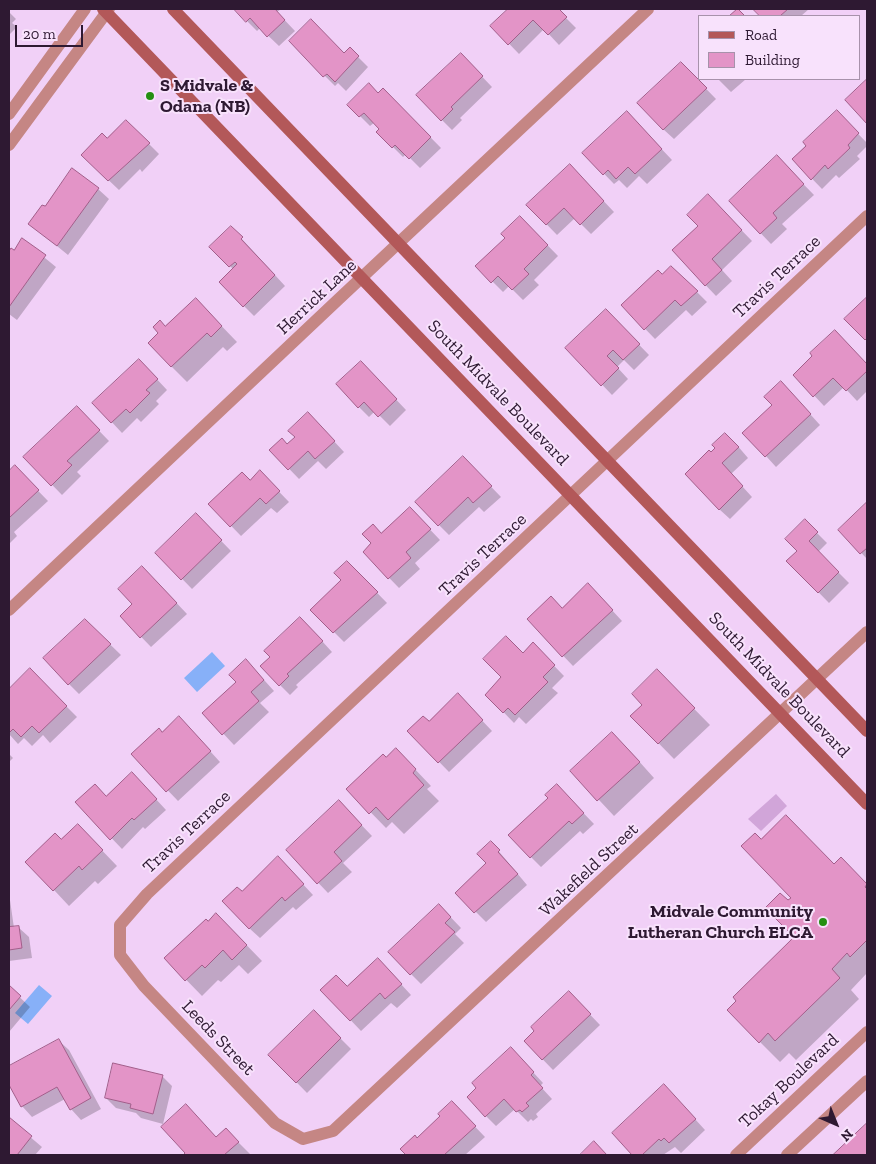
<!DOCTYPE html>
<html>
<head>
<meta charset="utf-8">
<style>
	body { margin:0 }
	#map { position:relative; width:876px; height:1164px; overflow:hidden; background:#f1d0f7; font-family:"Zilla Slab",serif }
	canvas { display:block }
	.frame { position:absolute; inset:0; border:10px solid #2e1932; pointer-events:none }
	.legend { position:absolute; left:698px; top:15px; width:162px; height:65px; box-sizing:border-box; background:#f8e2fc; border:1px solid #a792ab; margin:0; padding:6px 9px; list-style:none; font-size:15px; color:#2e1932 }
	.legend li { display:flex; align-items:center; gap:10px; height:25px }
	.legend b { width:25px; border:1px solid #a792ab }
	.north { position:absolute; left:811px; top:1099px; width:50px; height:50px; -webkit-text-stroke:4px #f8e2fc; paint-order:stroke; rotate:136deg; font-size:14px; font-weight:700; line-height:20px; text-align:center; color:#2e1932 }
	.north::after { content:''; display:block; margin:auto; width:18px; height:22px; background:#2e1932; clip-path:polygon(50% 0,100% 100%,50% 72%,0 100%) }
	.scale { position:absolute; left:15px; top:25px; width:68px; height:22px; box-sizing:border-box; border:2px solid #2e1932; border-top:0; padding-left:6px; font-size:15px; line-height:18px; white-space:nowrap; color:#2e1932; -webkit-text-stroke:4px #f8e2fc; paint-order:stroke }
</style>
</head>
<body>
<div id="map">
<canvas width="876" height="1164"></canvas>
<div class="frame"></div>
<ul class="legend">
<li><b style="height:6px;background:#b35859"></b>Road</li>
<li><b style="height:14px;background:#e394c7"></b>Building</li>
</ul>
<div class="north">N</div>
<div class="scale">20 m</div>
</div>
<script>
const c = document.querySelector('canvas').getContext('2d');
c.lineJoin = 'round';
function paint(path, color) {
  c.fillStyle = color;
  c.fill(path, 'evenodd');
}
function stroke(path, color, width, dash) {
  c.strokeStyle = color;
  c.lineWidth = width;
  c.lineCap = dash ? 'butt' : 'round';
  c.setLineDash(dash || []);
  c.stroke(path);
}
function label(font, color, halo, rows, align = 'center') {
  c.font = font + ' "Zilla Slab",serif';
  c.lineWidth = 4;
  c.setLineDash([]);
  c.textBaseline = 'middle';
  c.strokeStyle = halo;
  c.fillStyle = color;
  for (const [text, x, y, turn = 0] of rows) {
    c.save();
    c.translate(x, y);
    c.rotate((+turn || 0) * Math.PI / 180);
    c.textAlign = isNaN(turn) ? turn : align;
    if (halo) c.strokeText(text, 0, 0);
    c.fillText(text, 0, 0);
    c.restore();
  }
}
const green = new Path2D(`
	M776 794 787 806 761 831 748 819Z`);
const water = new Path2D(`
	M212 652 225 666 197 692 184 678Z
	M39 985 52 996 28 1024 15 1013Z`);
const shadow = new Path2D(`
	M235 9H281L277 12 295 31 279 46 260 28 257 31Z
	M510 9H557L576 28 559 45 544 29 519 54 492 26Z
	M755 9H809L801 16H762Z
	M9 12 16 19 12 23 17 27 9 35Z
	M290 41 344 54 350 49 368 67 346 91 338 83 335 86Z
	M681 63 716 99 674 139 663 129Z
	M471 65 492 87 460 118 462 120 452 130 442 120Z
	M718 79H746L731 92Z
	M383 89 441 148 420 168 406 154 403 157 378 132 381 129 375 122 370 126 349 105 378 94Z
	M837 112 867 143V146L857 156 860 159 839 178 836 175 822 189 793 159Z
	M126 121 159 154 142 172 140 169 119 190 82 155 107 140Z
	M637 123 672 160 647 184 639 176 627 188 619 180 614 184 584 153Z
	M777 157 814 195 782 224 787 229 771 244 730 201Z
	M580 176 614 212 591 234 575 218 557 235 528 205Z
	M98 189 109 199 68 255 30 224 45 208Z
	M718 206 752 241 722 270 732 281 716 296 673 251Z
	M520 217 558 256 534 280 539 285 523 300 509 286 503 292 477 266 506 238Z
	M231 227 285 286 254 316 220 282 233 269 211 247Z
	M23 240 56 267 17 320 9 314V254L11 250 14 252Z
	M662 276 697 292 707 302 692 316 686 310 655 339 622 305Z
	M211 315 237 342 227 351 223 347 187 382 171 366 166 328Z
	M616 321 649 355 634 370 624 360 617 367 628 379 612 395 567 348Z
	M835 331 867 365V391L857 401 844 387 824 406 795 375Z
	M139 360 167 390 156 401 159 404 141 422 137 418 122 433 94 403Z
	M371 373 406 410 390 426 375 411 369 417 359 407Z
	M791 393 820 425 776 467 766 456Z
	M77 408 109 441 77 472 81 476 62 495 25 457Z
	M318 424 344 452 326 469 318 461 299 479 271 450 288 446Z
	M736 444 748 458 731 474 752 497 730 519 719 509 711 454Z
	M15 467 48 501 14 532 17 536 9 544V472Z
	M473 468 501 497 484 512 479 507 449 535 439 525Z
	M260 472 289 502 277 513 271 508 241 536 210 504 250 482Z
	M867 504V559L840 530Z
	M196 515 231 551 192 589 157 553Z
	M420 519 440 540 415 563 420 569 399 588 364 552 382 535Z
	M805 521 827 543 818 552 849 583 829 603 788 561 798 551Z
	M347 562 387 603 344 642 312 610 343 580Z
	M153 578 187 614 151 647 121 616 134 604Z
	M598 595 622 621 573 666 528 619 562 609Z
	M85 620 121 655 79 694 69 684Z
	M311 629 332 652 296 685 298 687 290 695 280 685 272 657Z
	M533 644 564 676 552 688 558 693 526 724 519 717 514 723 487 695Z
	M30 670 77 717 50 743 43 735 32 746 24 738 18 744 9 734V691Z
	M256 671 274 691 260 703 269 712 234 745 204 713 238 682Z
	M657 671 710 725 674 759 632 716 644 705Z
	M458 695 492 731 449 772 409 731 429 723Z
	M189 728 220 762 178 801 133 754 162 734Z
	M628 749 654 778 614 816 572 771Z
	M9 754 13 758 9 762Z
	M386 759 411 765 431 786 427 789 439 801 404 834 392 822 386 828 348 789Z
	M142 784 166 810 145 829 143 827 122 849 77 802 106 797Z
	M567 796 594 824 583 834 580 831 541 867 531 857 549 798Z
	M349 812 372 836 343 863 352 872 328 893 287 850Z
	M93 841 117 866 98 884 95 881 69 906 54 890Z
	M761 841 834 865 841 859 867 885V973L851 990 859 999 796 1060 789 1053 780 1062 728 1010 795 937 788 902 792 898Z
	M491 842 527 885 486 922 457 893 488 863Z
	M288 868 313 895 296 910 293 907 260 938 249 928 242 893Z
	M9 893 14 928 18 927 29 937 32 958 9 961Z
	M439 905 461 928 455 934 464 943 421 984 389 952Z
	M232 930 262 961 248 974 239 965 221 982 218 980 202 996 165 958Z
	M388 970 411 995 397 1008 391 1003 361 1031 322 990 347 988Z
	M9 987 30 1007 9 1032Z
	M579 1003 600 1025 553 1070 525 1041Z
	M314 1012 351 1049 307 1093 270 1055Z
	M58 1040 69 1050 101 1109 81 1120 71 1109 65 1099 32 1117 22 1106 9 1082V1067Z
	M521 1059 543 1083 540 1086 552 1099 536 1114 538 1117 533 1121 531 1119 528 1122 515 1109 496 1126 486 1116Z
	M162 1076 172 1086 163 1124 141 1118 136 1113 116 1108 106 1098Z
	M674 1096 705 1130 681 1153 675 1147 663 1155H634L614 1133Z
	M462 1113 485 1137 465 1155H407L402 1149Z
	M9 1119 42 1147 35 1155H9Z
	M867 1125V1155H835Z
	M226 1130 251 1155H185L217 1138Z`);
const building = new Path2D(`
	M234 9H275L285 20 267 37 250 18 246 22Z
	M508 9H559L567 17 548 35 533 20 508 45 490 26Z
	M738 9 745 16H729L737 9Z
	M753 9H788L780 16H760Z
	M311 19 344 53 350 47 359 56 335 82 327 74 323 77 289 41Z
	M461 53 483 76 451 107 453 109 441 121 416 95Z
	M681 62 707 88 663 130 637 103Z
	M867 79V124L845 100Z
	M369 83 378 93 383 88 431 137 409 159 395 145 392 148 376 132 379 129 364 113 359 117 347 105Z
	M837 110 859 133 848 145 850 148 828 169 825 165 811 180 792 159 806 146 803 142Z
	M627 111 662 149 635 174 628 167 616 179 608 170 603 175 582 153Z
	M126 120 150 143 108 181 81 155 102 133 107 138Z
	M777 155 804 184 773 213 777 218 760 234 729 201Z
	M570 164 604 201 580 225 564 208 546 225 526 205Z
	M72 168 99 188 57 246 28 224 42 205 45 206Z
	M708 194 742 230 712 259 722 270 705 286 672 250 698 226 687 215Z
	M520 216 548 245 524 269 529 274 512 290 498 276 491 283 475 266 505 238 501 234Z
	M231 226 243 237 241 239 275 275 243 307 219 282 237 264 235 262 229 267 209 247Z
	M22 238 46 255 9 307V251L11 248 14 250Z
	M671 266 698 291 681 306 675 300 644 330 621 305 658 270 662 274Z
	M867 297V338L865 340 844 319Z
	M196 298 222 326 211 337 207 333 171 367 148 343 158 333 153 327 160 320 165 326Z
	M606 309 640 344 623 360 613 350 607 356 619 368 601 386 565 348Z
	M835 330 867 364V371L846 391 833 378 813 397 793 375 812 356 810 353Z
	M139 359 158 379 146 390 150 393 130 413 126 409 111 423 92 403Z
	M361 361 397 399 378 417 364 402 358 408 336 384Z
	M781 381 811 414 765 457 742 433 772 405 764 397Z
	M77 406 100 430 67 461 72 465 51 486 23 457Z
	M308 412 335 441 315 459 308 451 288 470 269 450 282 438 287 444 295 437 288 431Z
	M725 433 739 447 722 463 743 486 719 510 685 474 709 450 711 452 715 448 712 445Z
	M463 456 492 486 473 503 468 497 438 526 415 502Z
	M15 465 39 490 9 518V471Z
	M260 470 280 491 266 504 260 498 230 527 208 504 242 472 250 480Z
	M867 502V548L860 554 838 530Z
	M410 507 431 529 406 552 411 558 388 579 363 552 371 543 362 534 373 524 381 533Z
	M196 513 222 540 181 580 155 553Z
	M805 519 818 532 809 541 839 572 818 593 786 561 797 551 785 539Z
	M347 561 378 592 333 633 310 610 341 580 334 573Z
	M142 566 177 603 140 638 120 616 132 604 118 589Z
	M588 583 613 610 562 657 527 619 551 596 562 608Z
	M300 617 323 641 287 674 289 676 279 686 260 666 270 657 264 651Z
	M85 619 111 644 68 685 43 658Z
	M506 636 523 653 533 642 555 665 543 677 548 682 515 715 508 708 503 713 485 695 501 677 483 659Z
	M246 659 264 680 251 692 259 701 222 735 202 713 236 682 229 675Z
	M30 668 67 706 39 733 32 726 21 737 13 729 9 733V689Z
	M657 669 695 708 658 744 630 716 642 705 632 694Z
	M458 693 483 720 438 763 407 731 423 716 429 721Z
	M179 716 211 751 166 792 131 754 159 728 162 732Z
	M612 732 640 762 597 801 570 771Z
	M396 748 416 769 413 773 424 785 388 820 376 807 369 814 346 789 383 754 386 757Z
	M132 772 157 799 134 820 132 818 110 840 75 802 95 784 106 796Z
	M557 784 584 813 572 824 569 821 530 858 508 835 548 798 545 795Z
	M339 800 362 825 334 852 342 861 317 884 286 850Z
	M786 815 834 864 841 857 867 884 865 887 867 889V940L850 957 847 953 832 969 840 978 775 1041 768 1033 759 1043 727 1010 736 1001 733 997 794 937 765 908 780 893 788 900 791 898 741 846 755 833 761 839Z
	M78 824 103 850 82 870 79 866 53 891 25 862 55 833 61 839Z
	M491 841 500 850 498 852 518 874 474 913 455 893 486 863 477 854Z
	M278 856 304 884 285 901 282 897 249 929 222 901 237 887 242 891Z
	M439 904 451 917 445 923 455 932 410 975 388 952Z
	M216 913 247 945 232 960 223 950 205 968 202 965 185 981 164 958 206 919 208 921Z
	M19 926 22 948 9 950V927Z
	M378 958 402 984 385 999 380 993 350 1021 320 990 336 975 347 986Z
	M9 985 21 996 9 1010Z
	M569 991 591 1014 542 1060 524 1041 534 1031 531 1027Z
	M314 1010 341 1038 296 1083 268 1055Z
	M59 1039 91 1098 70 1110 57 1087 21 1107 9 1085V1066Z
	M511 1047 534 1072 531 1075 543 1088 526 1103 529 1106 522 1112 520 1110 516 1112 504 1099 485 1117 467 1097 476 1088 472 1083Z
	M113 1063 163 1075 153 1114 130 1108 131 1104 105 1098Z
	M664 1084 696 1119 669 1143 664 1138 661 1141 659 1139 642 1155H632L612 1133Z
	M452 1101 476 1126 444 1155H406L400 1149 415 1135 417 1138 440 1116 438 1114Z
	M186 1104 216 1137 226 1128 239 1142 224 1155H183L185 1153 161 1127Z
	M9 1117 32 1136 17 1155H9Z
	M867 1123V1155H833Z
	M594 1141 607 1155H582L581 1154Z`);
const minor = new Path2D(`
	M867 216 147 894 120 925V955L144 986 275 1123 303 1139 333 1131 867 632
	M9 610C222 410 434 208 648 9`);
const tertiary = new Path2D(`
	M9 114 85 9
	M9 145 109 9
	M736 1155 867 1032
	M787 1155 867 1081`);
const secondary = new Path2D(`
	M103 9 867 804
	M173 9 867 731`);
const markers = [
	[150,96,5,"#258f12"],
	[823,922,5,"#258f12"]
];
const poiNames = [
	["S Midvale &",160,86],
	["Odana (NB)",160,107],
	["Midvale Community",813,912,"right"],
	["Lutheran Church ELCA",813,933,"right"]
];
const streetNames = [
	["Travis Terrace",777,277,-43],
	["Herrick Lane",317,297,-43],
	["South Midvale Boulevard",498,393,46],
	["Travis Terrace",483,555,-43],
	["South Midvale Boulevard",779,685,46],
	["Travis Terrace",187,832,-43],
	["Wakefield Street",589,870,-43],
	["Leeds Street",218,1038,46],
	["Tokay Boulevard",789,1081,-43]
];
paint(green, '#d1a5d9');
paint(water, '#87b0f8');
paint(shadow, '#0003');
paint(building, '#e394c7');
stroke(building, '#a25e8a', 1);
stroke(minor, '#c58684', 12);
stroke(tertiary, '#c58684', 12);
stroke(secondary, '#b35859', 12);
for (const [x, y, r, color] of markers) {
  const dot = new Path2D();
  dot.arc(x, y, r, 0, 2 * Math.PI);
  c.fillStyle = color;
  c.fill(dot);
  stroke(dot, '#f8e2fc', 2);
}
label('bold 18px', '#2e1932', '#f8e2fc', poiNames, 'left');
label('18px', '#2e1932', '#f8e2fc', streetNames);
</script>
</body>
</html>
